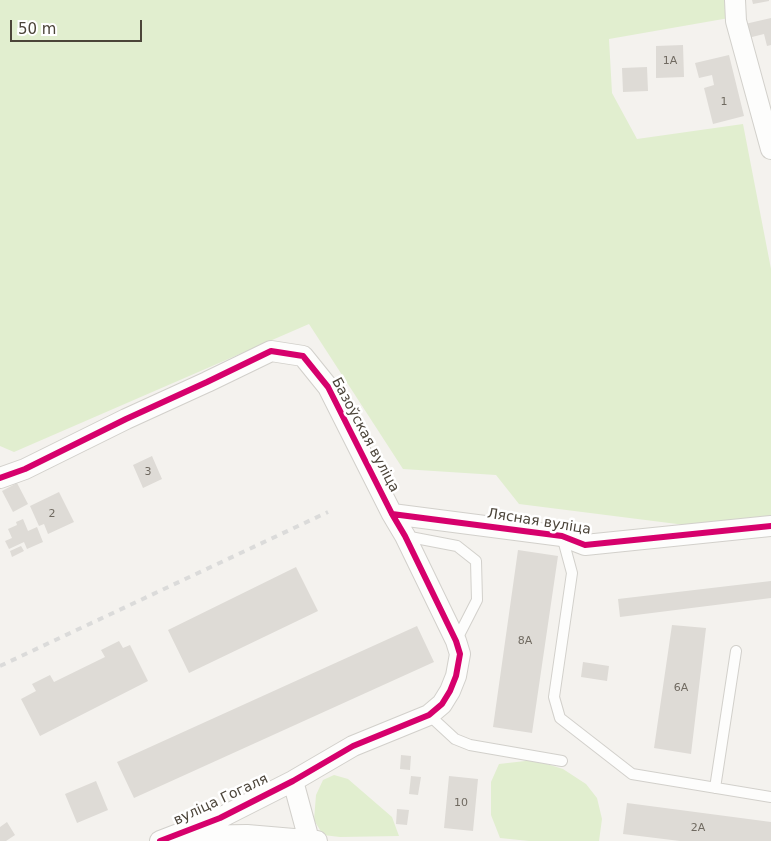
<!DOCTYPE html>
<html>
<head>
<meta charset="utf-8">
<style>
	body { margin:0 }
	#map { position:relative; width:771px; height:841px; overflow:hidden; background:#f4f2ee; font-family:"DejaVu Sans",sans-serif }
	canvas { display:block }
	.scale { position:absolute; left:10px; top:20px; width:132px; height:22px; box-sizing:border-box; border:2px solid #4b4439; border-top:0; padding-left:6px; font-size:15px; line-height:18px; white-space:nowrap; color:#4b4439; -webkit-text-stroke:4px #fff; paint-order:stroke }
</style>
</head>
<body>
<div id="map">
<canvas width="771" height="841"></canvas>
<div class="scale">50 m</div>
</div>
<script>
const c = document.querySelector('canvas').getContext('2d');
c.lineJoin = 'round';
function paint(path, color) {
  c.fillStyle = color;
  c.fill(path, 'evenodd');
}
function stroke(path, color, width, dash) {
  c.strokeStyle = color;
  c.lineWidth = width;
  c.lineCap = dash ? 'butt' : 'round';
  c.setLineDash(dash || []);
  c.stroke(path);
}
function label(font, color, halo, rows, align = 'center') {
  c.font = font + ' "DejaVu Sans",sans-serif';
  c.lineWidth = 5;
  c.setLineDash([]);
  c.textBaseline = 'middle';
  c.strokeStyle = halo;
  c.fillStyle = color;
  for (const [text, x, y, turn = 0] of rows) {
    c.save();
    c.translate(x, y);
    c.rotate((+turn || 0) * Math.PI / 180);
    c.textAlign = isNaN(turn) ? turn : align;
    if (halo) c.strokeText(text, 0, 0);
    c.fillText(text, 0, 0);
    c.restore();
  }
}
const green = new Path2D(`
	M0 0H727L729 18 609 39 612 93 637 139 743 124 771 269V519L685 525 519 504 496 475 403 469 309 324 14 452 0 446Z
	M534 760 563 769 586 784 597 798 602 819 599 841H529L500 838 491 815V782L499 764Z
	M334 775 348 779 392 817 399 836 340 837 323 835 314 820 316 795 323 780Z`);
const building = new Path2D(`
	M752 0H769V1L753 4Z
	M771 18V45L767 46 764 34 748 38 745 24Z
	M683 45 684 77 656 78V46Z
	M729 55 744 116 713 124 704 88 714 85 712 75 699 78 695 63Z
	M647 67 648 91 623 92 622 68Z
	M152 456 162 479 143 488 133 465Z
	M17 483 28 504 13 512 2 491Z
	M59 492 74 522 48 534 44 524 39 526 30 506Z
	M23 519 28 531 37 527 43 542 27 549 24 542 9 549 5 541 12 538 8 529 17 525 16 522Z
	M21 546 24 551 12 557 10 551Z
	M518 550 558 556 532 733 493 727Z
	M296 567 318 611 189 673 168 630Z
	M771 581V598L620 617 618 599Z
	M672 625 706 628 691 754 654 748Z
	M417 626 434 662 134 798 117 762Z
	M119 641 123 648 130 645 148 681 40 736 21 699 36 691 32 684 50 675 54 682 105 657 101 650Z
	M583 662 609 666 607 681 581 677Z
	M401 755 411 756 410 770 400 769Z
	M411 776 421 777 418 795 409 794Z
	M449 776 478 779 473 831 444 828Z
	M96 781 108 810 77 823 65 794Z
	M627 803 771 822V841H680L623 834Z
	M397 809 409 810 407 825 396 824Z
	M7 822 15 835 6 841H0V827Z`);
const lane = new Path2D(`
	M405 536 457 546 476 561 477 600 456 641
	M562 536 572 573 554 697 560 718 632 774 771 797
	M429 715 455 739 470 745 562 761
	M715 788 736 651`);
const street = new Path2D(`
	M735 0 736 21 771 149
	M0 478 25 469 126 419 207 382 271 351 303 356 328 387 392 514 405 536 456 641 460 654 456 676 450 691 442 704 429 715 353 746 293 781 220 818 160 841
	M392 514 562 536 585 545 771 526
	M293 781 309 840
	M187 836 247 835 317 841`);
const rail = new Path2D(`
	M0 666 328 512`);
const cycleway = new Path2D(`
	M0 478 25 469 126 419 207 382 271 351 303 356 328 387 392 514 405 536 456 641 460 654 456 676 450 691 442 704 429 715 353 746 293 781 220 818 160 841
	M392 514 562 536 585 545 771 526`);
const numberNames = [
	["1А",670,61],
	["1",724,102],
	["3",148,472],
	["2",52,514],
	["8А",525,641],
	["6А",681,688],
	["10",461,803],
	["2А",698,828]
];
const streetNames = [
	["Базоўская вуліца",365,435,62],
	["Лясная вуліца",539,522,9],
	["вуліца Гогаля",221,800,-25]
];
paint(green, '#e1eecf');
paint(building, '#dedbd6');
stroke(lane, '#d2d0cb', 12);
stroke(street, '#d2d0cb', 22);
stroke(lane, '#fdfdfc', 10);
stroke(street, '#fdfdfc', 20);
stroke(rail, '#dbdbda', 4, [6, 6]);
stroke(cycleway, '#d6006c', 6);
label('11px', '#706a61', null, numberNames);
label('14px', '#4b4439', '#fff', streetNames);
</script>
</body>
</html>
